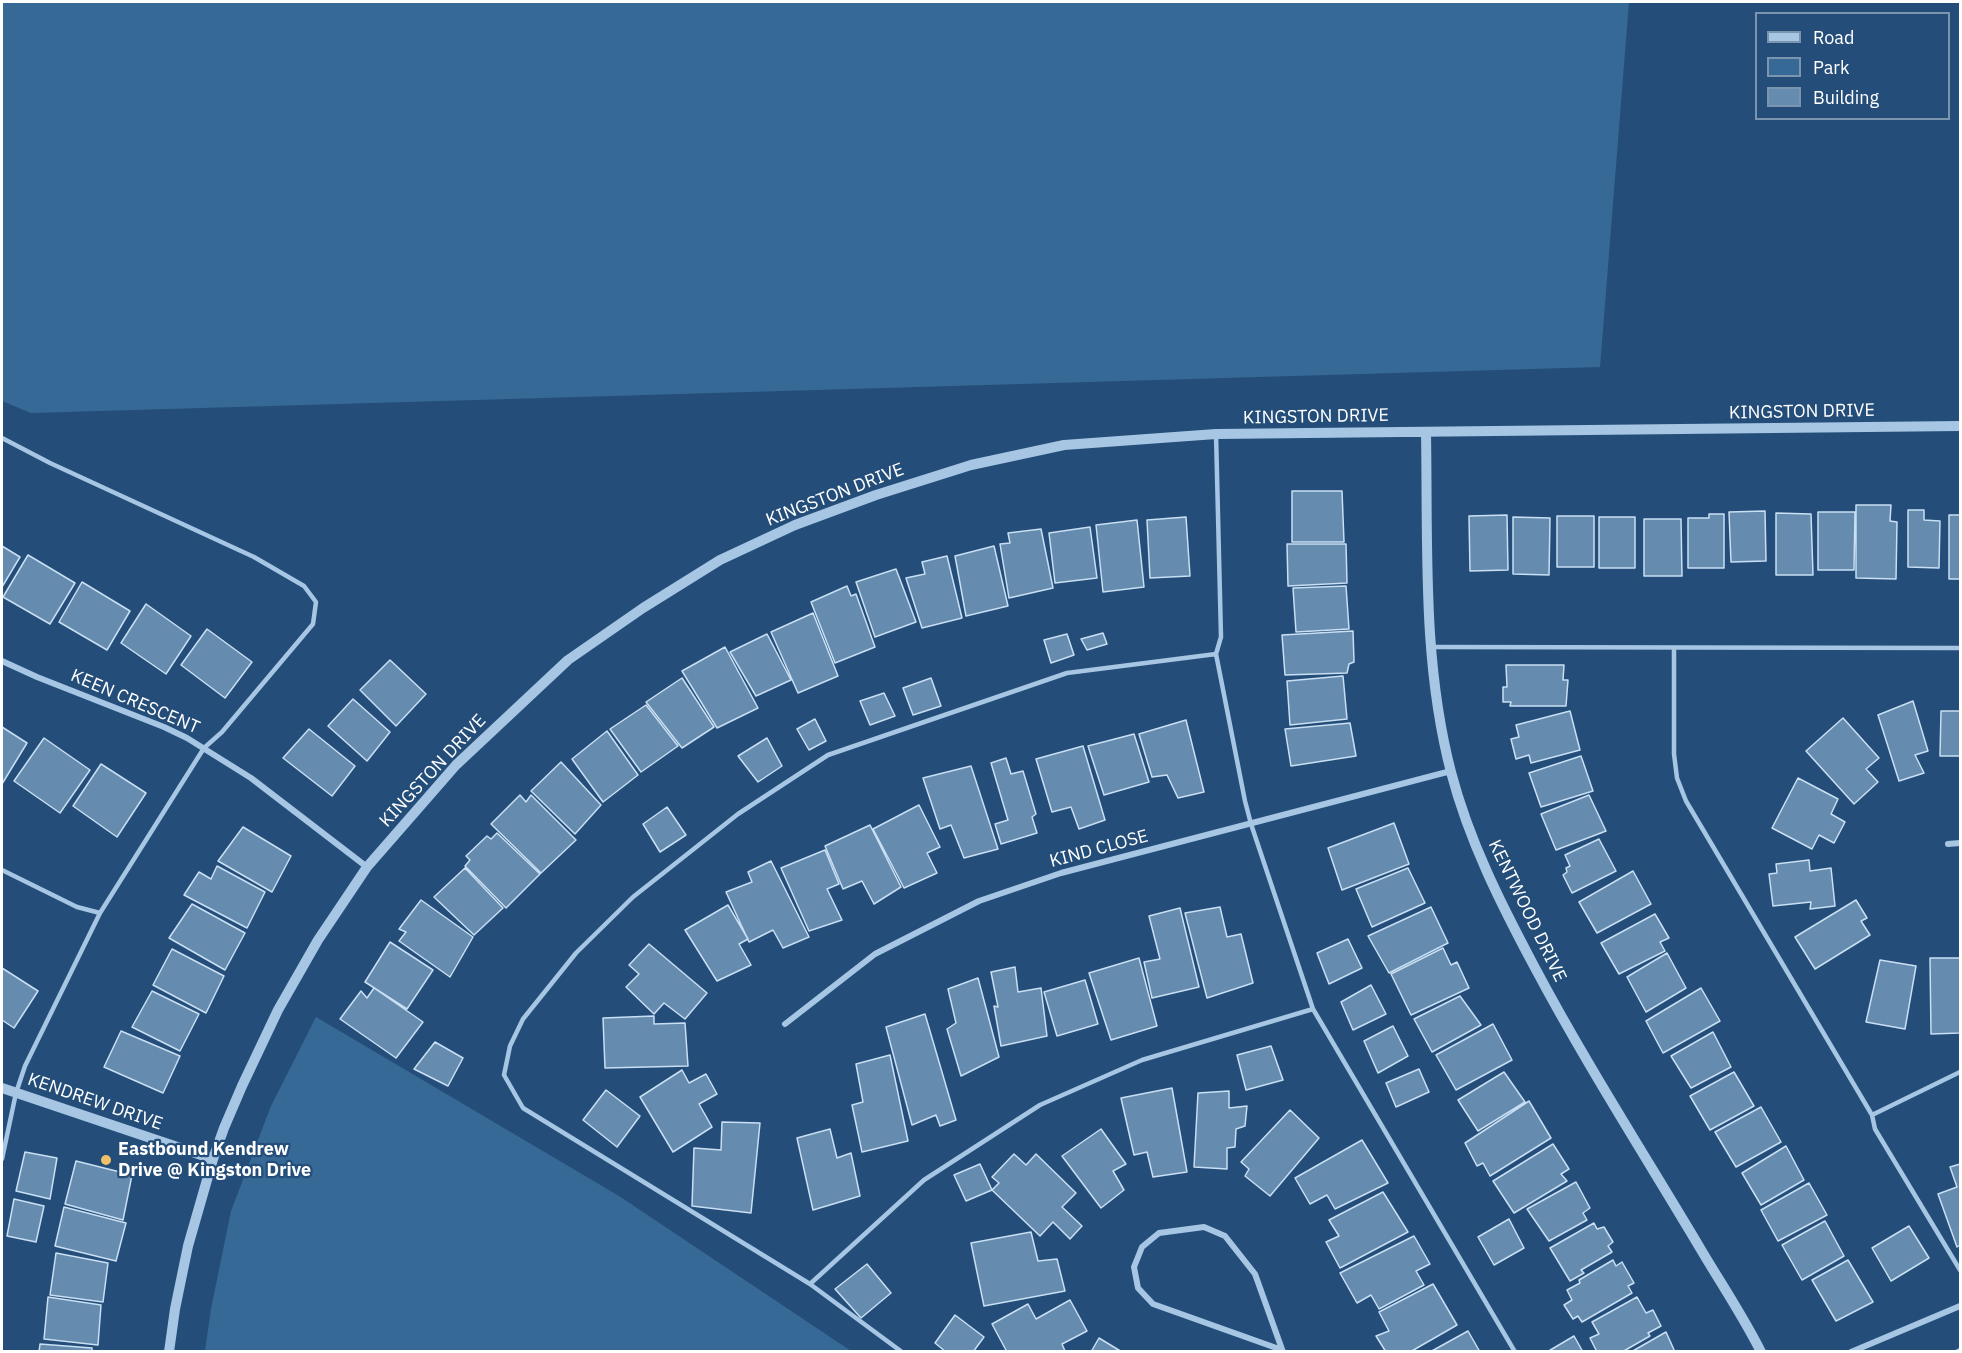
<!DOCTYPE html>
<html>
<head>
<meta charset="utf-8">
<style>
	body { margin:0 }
	#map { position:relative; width:1962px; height:1353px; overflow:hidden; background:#244e79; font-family:"IBM Plex Sans",sans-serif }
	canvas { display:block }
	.frame { position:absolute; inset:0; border:3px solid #fff; pointer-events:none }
	.legend { position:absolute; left:1755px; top:12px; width:195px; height:108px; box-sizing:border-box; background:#244e79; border:2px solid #7c95af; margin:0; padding:8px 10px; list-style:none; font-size:18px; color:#fff }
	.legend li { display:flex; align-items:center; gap:12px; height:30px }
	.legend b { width:30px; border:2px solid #7c95af }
</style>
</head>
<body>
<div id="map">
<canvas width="1962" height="1353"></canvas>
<div class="frame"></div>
<ul class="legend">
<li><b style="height:8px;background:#a6c6e4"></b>Road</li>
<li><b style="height:16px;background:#376997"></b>Park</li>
<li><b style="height:16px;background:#658baf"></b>Building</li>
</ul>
</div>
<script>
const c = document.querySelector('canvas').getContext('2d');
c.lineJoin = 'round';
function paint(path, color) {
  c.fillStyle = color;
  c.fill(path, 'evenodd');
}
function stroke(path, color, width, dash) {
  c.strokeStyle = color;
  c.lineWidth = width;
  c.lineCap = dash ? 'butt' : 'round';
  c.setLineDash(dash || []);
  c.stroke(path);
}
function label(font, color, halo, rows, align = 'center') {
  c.font = font + ' "IBM Plex Sans",sans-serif';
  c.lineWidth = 4.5;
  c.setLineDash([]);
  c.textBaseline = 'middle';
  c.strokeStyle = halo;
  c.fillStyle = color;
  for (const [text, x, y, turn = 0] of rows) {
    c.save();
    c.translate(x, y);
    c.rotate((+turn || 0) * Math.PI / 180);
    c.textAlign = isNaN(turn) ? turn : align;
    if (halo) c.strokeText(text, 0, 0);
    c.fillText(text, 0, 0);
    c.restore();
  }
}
const green = new Path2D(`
	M2 2H1629L1600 367 31 413 2 401Z
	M316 1017 619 1196 851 1351H205L211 1309 231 1211 271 1106Z`);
const building = new Path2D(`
	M1292 491H1342L1344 542H1292Z
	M1856 505H1891L1890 521 1897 522 1896 579 1856 578Z
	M1908 510H1924V520L1940 521 1939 568 1908 567Z
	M1765 511 1766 561 1731 562 1729 512Z
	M1818 512H1855L1854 570H1818Z
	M1776 513 1811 514 1813 575H1776Z
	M1709 514H1724V568H1688V518H1709Z
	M1507 515 1508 570 1470 571 1469 516Z
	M1949 515H1960V579H1949Z
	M1557 516H1594V567H1557Z
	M1186 517 1190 576 1150 578 1147 520Z
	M1513 517 1550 518 1549 575 1513 574Z
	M1599 517H1635V568H1599Z
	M1644 519H1681L1682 576H1644Z
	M1137 520 1144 587 1103 592 1096 525Z
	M1090 527 1097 578 1055 583 1049 533Z
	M1041 529 1053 588 1009 598 1000 544 1010 543 1008 533Z
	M1287 544H1346L1347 583 1288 586Z
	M2 546 20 557 2 587Z
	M994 546 1008 606 966 616 955 556Z
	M28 555 75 583 50 624 3 597Z
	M947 556 962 618 922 628 906 578 925 574 922 562Z
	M896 569 916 622 875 637 856 582Z
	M82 582 130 611 107 650 59 622Z
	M847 586 851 596 856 594 875 647 835 663 811 602Z
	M1346 586 1349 629 1296 632 1293 588Z
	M146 604 191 636 166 674 121 643Z
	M813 613 838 676 798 693 771 632Z
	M207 629 252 662 225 698 181 665Z
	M1353 631 1354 662 1349 664 1347 673 1285 675 1282 635Z
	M1103 633 1107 644 1087 650 1081 639Z
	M767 634 791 680 756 696 730 652Z
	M1067 634 1074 655 1051 663 1044 640Z
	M725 647 758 708 717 728 682 671Z
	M390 660 426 694 396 726 360 690Z
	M1506 665H1564L1563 680H1568L1566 706H1510L1511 702H1503V687H1507Z
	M1343 676 1347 719 1290 725 1287 681Z
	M682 678 714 727 682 748 646 702Z
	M931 678 941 706 913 715 903 688Z
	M884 693 895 716 870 725 860 701Z
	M353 699 390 732 367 761 328 726Z
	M1913 701 1928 751 1915 755 1924 773 1899 781 1878 715Z
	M646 705 678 746 641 772 610 729Z
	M1570 711 1580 750 1531 763 1529 755 1516 759 1511 739 1519 737 1516 725Z
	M1941 711H1960V756H1940Z
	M1843 718 1879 758 1866 769 1878 782 1854 804 1806 751Z
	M815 719 826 741 809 750 797 729Z
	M1186 720 1204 792 1178 798 1167 775 1152 777 1139 734Z
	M1350 723 1356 756 1291 766 1285 729Z
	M2 727 27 743 2 784Z
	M309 729 355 766 332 796 283 758Z
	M607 731 638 775 603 802 572 759Z
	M1134 734 1149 782 1104 795 1088 746Z
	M44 738 90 770 60 813 14 781Z
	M767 738 782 766 758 782 738 756Z
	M1083 746 1105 820 1079 829 1071 807 1052 812 1036 759Z
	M1581 756 1593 791 1541 807 1529 773Z
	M1006 758 1011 774 1023 771 1036 814 1032 817 1037 833 1001 844 995 824 1008 820 991 763Z
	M561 762 601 805 575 834 531 791Z
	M101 764 146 793 117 837 73 806Z
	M971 766 998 849 964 858 951 825 940 829 923 778Z
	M1798 778 1838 799 1831 814 1845 822 1834 843 1819 835 1812 849 1772 828Z
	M520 795 526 802 531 795 576 840 541 873 491 824Z
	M1589 795 1606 831 1556 850 1541 814Z
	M919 805 940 847 927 853 937 873 904 888 873 829Z
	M667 807 686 835 660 852 643 824Z
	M1394 823 1409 864 1342 890 1328 848Z
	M870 825 901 887 874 904 862 881 843 889 825 846Z
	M243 827 291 856 272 892 218 861Z
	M497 833 540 874 506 908 465 866 470 860 466 856 487 836 491 839Z
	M1599 839 1616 871 1572 893 1563 875 1567 872 1566 868 1570 866 1565 855Z
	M825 850 839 884 827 889 842 920 809 931 781 868Z
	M1809 860 1810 871 1831 868 1835 906 1810 909 1811 902 1773 906 1769 874 1777 873 1776 864Z
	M771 861 809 937 783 948 773 930 749 942 726 892 752 882 748 872Z
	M217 866 265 892 247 928 184 895 199 872 211 879Z
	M465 868 503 908 474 935 434 897Z
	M1408 868 1425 903 1372 927 1356 889Z
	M1633 871 1651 904 1597 933 1579 902Z
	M421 900 473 937 450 977 399 941 406 932 399 929Z
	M1856 900 1867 918 1861 921 1870 935 1815 969 1795 937Z
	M192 904 245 933 225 970 169 938Z
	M728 905 748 939 739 944 751 965 717 981 685 930Z
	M1220 907 1227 937 1241 934 1253 983 1207 998 1185 913Z
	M1431 907 1448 943 1389 973 1368 936Z
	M1180 908 1199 987 1152 998 1144 962 1160 959 1149 916Z
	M1655 914 1669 938 1660 942 1665 951 1619 974 1601 943Z
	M1348 939 1362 968 1329 984 1317 953Z
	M390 942 433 970 407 1009 365 982Z
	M649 944 707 993 685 1019 664 1003 654 1014 626 987 639 974 629 965Z
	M1443 948 1451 965 1457 962 1469 988 1411 1015 1391 974Z
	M172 949 224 976 206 1013 153 985Z
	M1667 953 1686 988 1646 1012 1627 977Z
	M1139 958 1157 1026 1111 1040 1089 973Z
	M1930 958H1960V1033L1931 1034Z
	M1880 960 1916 966 1905 1029 1866 1022Z
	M1015 967 1018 992 1041 988 1047 1036 1001 1046 994 1006 998 1007 991 972Z
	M2 968 38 991 14 1028 2 1020Z
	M978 978 999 1057 961 1076 947 1029 956 1023 948 989Z
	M1085 980 1098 1024 1057 1036 1044 992Z
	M1371 985 1386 1014 1353 1030 1341 1002Z
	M374 988 423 1022 396 1058 340 1019 361 991 367 998Z
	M1701 988 1720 1021 1663 1053 1646 1021Z
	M152 991 199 1014 180 1051 132 1027Z
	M1460 996 1481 1025 1432 1052 1414 1019Z
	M925 1014 956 1120 940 1126 936 1115 912 1125 886 1027Z
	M654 1016V1024L685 1023 688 1066 605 1068 603 1018Z
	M1493 1024 1512 1060 1456 1090 1436 1055Z
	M1393 1026 1408 1056 1378 1073 1364 1041Z
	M121 1031 180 1056 163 1093 104 1067Z
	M1713 1032 1731 1067 1691 1088 1671 1056Z
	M435 1042 463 1058 448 1086 414 1069Z
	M1271 1046 1283 1080 1246 1090 1237 1055Z
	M890 1055 908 1141 862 1152 852 1105 863 1102 856 1064Z
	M1419 1069 1429 1092 1396 1107 1386 1083Z
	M682 1070 689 1083 706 1074 717 1094 699 1104 712 1127 673 1152 640 1097Z
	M1504 1072 1525 1102 1478 1131 1458 1100Z
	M1734 1072 1754 1106 1710 1130 1690 1096Z
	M1172 1088 1187 1172 1153 1177 1147 1152 1134 1155 1121 1098Z
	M606 1090 640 1116 617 1147 583 1120Z
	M1229 1091V1108L1247 1106 1245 1126 1236 1129 1235 1147 1227 1148V1169L1194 1167 1198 1093Z
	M1529 1101 1551 1138 1490 1176 1483 1163 1477 1166 1465 1143Z
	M1761 1107 1781 1142 1736 1167 1715 1132Z
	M1290 1110 1319 1138 1270 1196 1245 1176 1249 1169 1241 1162Z
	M722 1122 760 1123 751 1213 692 1206 694 1148 721 1150Z
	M830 1129 837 1158 851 1153 860 1196 813 1210 797 1138Z
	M1101 1129 1126 1164 1113 1171 1124 1190 1101 1208 1062 1156Z
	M1362 1140 1388 1183 1335 1209 1327 1195 1310 1204 1295 1178Z
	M1553 1144 1569 1169 1561 1174 1567 1181 1514 1213 1493 1181Z
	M1786 1146 1804 1180 1761 1205 1742 1173Z
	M25 1152 57 1158 50 1199 16 1191Z
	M1014 1154 1026 1165 1036 1154 1076 1193 1062 1207 1082 1226 1070 1239 1053 1222 1040 1236 992 1190 999 1183 992 1177Z
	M76 1161 132 1175 123 1220 65 1204Z
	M980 1164 992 1190 966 1201 954 1175Z
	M1960 1164V1245L1957 1247 1938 1194 1957 1187 1950 1167Z
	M1576 1182 1590 1208 1583 1213 1587 1220 1549 1241 1527 1209Z
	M1809 1183 1827 1215 1778 1241 1761 1210Z
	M1383 1192 1408 1232 1340 1268 1326 1242 1339 1236 1329 1220Z
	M14 1199 44 1206 36 1242 7 1236Z
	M64 1207 126 1223 116 1261 55 1246Z
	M1509 1219 1524 1248 1494 1265 1478 1237Z
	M1825 1221 1844 1256 1802 1280 1782 1245Z
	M1594 1223 1597 1229 1604 1227 1613 1242 1608 1246 1612 1252 1581 1270 1584 1273 1570 1281 1550 1248Z
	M1909 1226 1929 1258 1891 1281 1872 1248Z
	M1031 1232 1038 1261 1057 1259 1065 1291 984 1306 971 1243Z
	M1414 1236 1430 1264 1416 1271 1424 1285 1379 1309 1371 1295 1357 1303 1340 1273Z
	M56 1253 108 1263 103 1302 50 1295Z
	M1613 1260 1616 1266 1622 1262 1634 1283 1628 1286 1632 1293 1582 1322 1578 1316 1573 1319 1564 1305 1572 1300 1567 1290 1580 1283 1579 1280Z
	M1848 1260 1873 1302 1836 1321 1812 1280Z
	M867 1264 891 1293 861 1318 835 1289Z
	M1433 1284 1457 1325 1410 1352H1386L1376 1336 1389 1331 1379 1312Z
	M48 1297 101 1305 98 1345 44 1339Z
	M1637 1297 1646 1313 1653 1310 1661 1326 1648 1333 1650 1336 1622 1352H1597L1590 1338 1599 1334 1592 1322Z
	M1070 1300 1087 1331 1062 1344 1065 1351 1064 1352H1007L992 1324 1028 1304 1036 1319Z
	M955 1315 984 1337 973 1352H946L935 1343Z
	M1468 1331 1480 1352H1430Z
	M1666 1332 1675 1352H1631Z
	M1574 1336 1583 1352H1547Z
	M1099 1338 1122 1352H1091Z
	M40 1344 92 1348V1352H39Z`);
const service = new Path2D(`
	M1216 434 1221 637 1216 654 1245 801 1251 824 1313 1009 1515 1352
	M2 438 50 463 254 557 304 586 316 602 313 624 222 732 204 748 100 913 25 1066 16 1093 2 1159
	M1431 647 1960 648
	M1674 648V754L1677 778 1686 801 1872 1115 1875 1129 1960 1270
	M2 870 77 907 100 913
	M1872 1115 1960 1072
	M810 1284 924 1180 1040 1105 1142 1060 1313 1009
	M902 1352 810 1284 523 1108 504 1075 510 1046 523 1019 576 953 633 897 738 814 828 755 1067 673 1216 654`);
const minor = new Path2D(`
	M2 661 37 677 164 727 187 738 251 778 367 867
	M1948 844 1960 843
	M785 1024 875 954 979 901 1061 873 1451 771
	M1282 1350 1153 1304 1138 1288 1134 1267 1142 1247 1159 1233 1204 1227 1225 1236 1255 1274 1283 1352
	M1851 1352 1960 1306
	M1958 1352 1960 1351`);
const tertiary = new Path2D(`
	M1426 432C1428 546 1422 661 1451 772 1469 841 1501 904 1534 966 1585 1062 1644 1154 1700 1248 1720 1282 1743 1316 1761 1352
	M2 1088 213 1159
	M169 1352 175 1309 188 1246 213 1159 224 1128 242 1086 278 1010 318 940 367 867 456 765 568 660 643 608 720 560 795 525 876 495 971 465 1064 445 1216 434 1960 426`);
const markers = [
	[106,1160,6,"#eec06a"]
];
const streetNames = [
	["KINGSTON DRIVE",1802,412,-1],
	["KINGSTON DRIVE",1316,417,-1],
	["KINGSTON DRIVE",835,495,-21],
	["KEEN CRESCENT",135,702,23],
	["KINGSTON DRIVE",433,771,-47],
	["KIND CLOSE",1099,849,-15],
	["KENTWOOD DRIVE",1527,911,64],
	["KENDREW DRIVE",95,1102,19]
];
const poiNames = [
	["Eastbound Kendrew",118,1150],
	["Drive @ Kingston Drive",118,1171]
];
paint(green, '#376997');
paint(building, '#658baf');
stroke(building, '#c9dff3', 1.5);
stroke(service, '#a6c6e4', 4.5);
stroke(minor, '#a6c6e4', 6);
stroke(tertiary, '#a6c6e4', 10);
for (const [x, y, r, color] of markers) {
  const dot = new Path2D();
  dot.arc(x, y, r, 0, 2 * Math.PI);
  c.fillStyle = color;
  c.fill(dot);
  stroke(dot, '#244e79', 2);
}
label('18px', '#fff', '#244e79', streetNames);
label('bold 18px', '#fff', '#244e79', poiNames, 'left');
</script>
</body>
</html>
